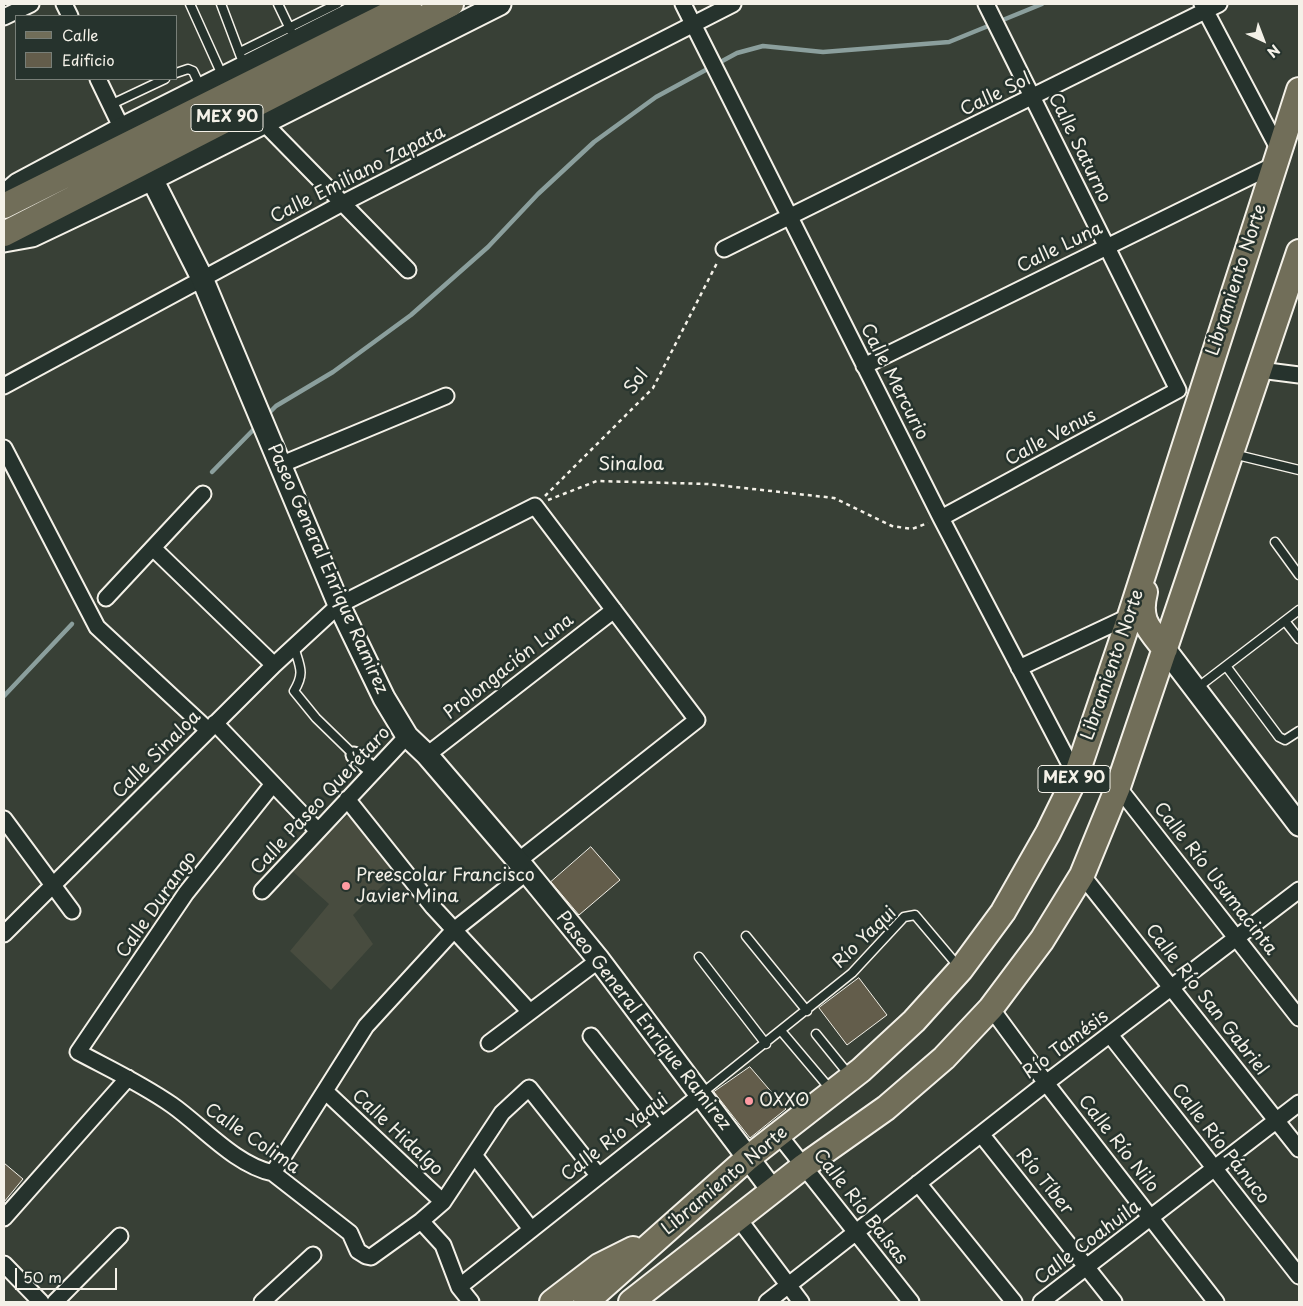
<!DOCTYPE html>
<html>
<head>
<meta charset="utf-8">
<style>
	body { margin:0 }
	#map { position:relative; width:1303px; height:1306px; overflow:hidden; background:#384036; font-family:"Playpen Sans",sans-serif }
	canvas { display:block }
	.frame { position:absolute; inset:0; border:5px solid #f4f1e8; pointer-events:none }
	.legend { position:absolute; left:15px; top:15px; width:162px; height:65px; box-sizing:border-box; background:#26332d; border:1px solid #787f78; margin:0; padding:6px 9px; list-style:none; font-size:15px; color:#f4f1e8 }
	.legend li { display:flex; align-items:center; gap:10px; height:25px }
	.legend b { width:25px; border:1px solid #787f78 }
	.north { position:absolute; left:1238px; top:15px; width:50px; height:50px; -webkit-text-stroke:4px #26332d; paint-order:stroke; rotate:137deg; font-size:14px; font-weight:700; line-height:20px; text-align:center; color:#f4f1e8 }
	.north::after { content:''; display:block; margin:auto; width:18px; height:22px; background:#f4f1e8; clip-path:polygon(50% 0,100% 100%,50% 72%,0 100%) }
	.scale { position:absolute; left:15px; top:1268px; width:102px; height:22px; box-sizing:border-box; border:2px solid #f4f1e8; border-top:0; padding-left:6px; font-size:15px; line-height:18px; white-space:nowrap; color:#f4f1e8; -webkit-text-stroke:4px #26332d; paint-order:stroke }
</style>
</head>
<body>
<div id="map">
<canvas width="1303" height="1306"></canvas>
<div class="frame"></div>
<ul class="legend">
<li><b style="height:6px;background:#716e59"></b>Calle</li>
<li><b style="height:14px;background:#635d4b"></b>Edificio</li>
</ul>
<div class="north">N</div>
<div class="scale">50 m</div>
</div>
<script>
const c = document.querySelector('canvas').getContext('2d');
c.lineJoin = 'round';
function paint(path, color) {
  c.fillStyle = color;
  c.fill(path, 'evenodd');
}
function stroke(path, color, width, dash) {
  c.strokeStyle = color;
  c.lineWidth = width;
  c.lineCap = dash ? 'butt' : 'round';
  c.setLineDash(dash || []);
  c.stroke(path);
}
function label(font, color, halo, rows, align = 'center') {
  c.font = font + ' "Playpen Sans",sans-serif';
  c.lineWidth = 5;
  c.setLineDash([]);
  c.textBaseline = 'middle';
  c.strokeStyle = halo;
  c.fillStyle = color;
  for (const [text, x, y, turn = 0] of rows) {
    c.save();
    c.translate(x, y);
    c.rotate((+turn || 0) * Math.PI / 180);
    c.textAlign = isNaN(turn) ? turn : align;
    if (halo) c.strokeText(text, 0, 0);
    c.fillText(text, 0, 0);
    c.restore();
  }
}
const built = new Path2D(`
	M351 812 400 868 353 915 373 944 331 990 290 951 329 904 290 869Z`);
const stream = new Path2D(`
	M267 415 276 406 333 372 411 315 488 247 538 194 594 142 656 97 737 53 763 46 823 52 949 42 1042 4
	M212 472 257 426
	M4 696 72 624`);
const building = new Path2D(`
	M591 847 620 880 579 915 551 882Z
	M859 978 887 1015 847 1045 819 1008Z
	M750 1067 786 1109 750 1138 714 1092Z
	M4 1163 23 1179 4 1202Z`);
const path = new Path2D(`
	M545 496 653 388 718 261
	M548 500 597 481 708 484 834 498 892 526 912 529 928 523`);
const lane = new Path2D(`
	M190 4 223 77
	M221 4 241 57
	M278 4 291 31
	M240 52 337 4
	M176 73 188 69 193 71 201 88
	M110 105 165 79
	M1233 454 1299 470
	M1275 542 1299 575
	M1285 621 1299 639
	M294 647C300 667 305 673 294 691L316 718 354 755
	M1226 666 1279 737 1285 740 1299 731
	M1197 688 1299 610
	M746 936 807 1011
	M699 957 766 1044
	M782 1032 831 1090
	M816 1034 850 1076
	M701 1094 852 973 904 917 915 915 958 966`);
const street = new Path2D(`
	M64 4 70 16
	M683 4 941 518 1076 776
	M1202 4 1279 150
	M4 17 31 4
	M98 79 126 137
	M265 124 408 270
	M724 249 1219 4
	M864 366 1274 165
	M1260 370 1299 375
	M4 386 341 204 733 4
	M4 448 97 627 208 730
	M280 465 446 396
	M941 518 1178 390 986 4
	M153 548 274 665
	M106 598 203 494
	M1019 668 1130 616
	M215 723 318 831
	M354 755 374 771
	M427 755 614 610
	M273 784 186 893 78 1052C110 1069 142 1084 172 1105 202 1126 235 1165 273 1173L350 1233 358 1251 366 1256 371 1257 421 1221 443 1202 502 1113 529 1088 598 1175
	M1118 787 1299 1018
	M347 799 433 907 530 1012
	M4 819 72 911
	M1082 875 1299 1149
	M262 891 407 736
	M4 934 274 665 339 605 535 506 697 720 518 861
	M991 1008 1046 1083 1216 1302
	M591 1036 662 1126
	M1111 1036 1299 1276
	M489 1043 599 960
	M325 1091 443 1202
	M981 1134 1114 1302
	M779 1135 911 1302
	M474 1155 531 1229
	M273 1173 366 1026 454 930 527 872
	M918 1183 1014 1302
	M4 1218 128 1078
	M738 1218 801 1302
	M421 1221 443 1245 459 1287 471 1302
	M4 1264 41 1302
	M459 1287 701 1095
	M55 1302 120 1236
	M262 1302 313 1255
	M767 1302 1046 1083 1299 890
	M1041 1302 1299 1103`);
const secondary = new Path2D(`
	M133 149 152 179 202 278 339 605 384 698 407 736 427 755 518 861 599 960 773 1191
	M4 196 18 184 121 129 370 4
	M4 241 32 236 152 179 500 4
	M1165 649 1299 825`);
const primary = new Path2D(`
	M4 206 409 4
	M4 234 451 4
	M1145 592C1138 620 1148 628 1165 649
	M552 1302 599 1266 633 1249
	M586 1302 748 1158 861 1070 914 1021 961 969 1003 912 1048 833 1076 776 1130 616 1299 90
	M631 1302 804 1166 886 1108 944 1058 991 1008 1042 940 1082 875 1118 787 1299 252`);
const markers = [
	[346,886,5,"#ff9aa2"],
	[749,1101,5,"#ff9aa2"]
];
const shields = [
	[227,118,72],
	[1074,779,72]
];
const shieldNames = [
	["MEX 90",227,118],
	["MEX 90",1074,779]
];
const streetNames = [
	["Calle Sol",996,95,-26],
	["Calle Saturno",1079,148,64],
	["Calle Emiliano Zapata",358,175,-27],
	["Calle Luna",1060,248,-26],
	["Libramiento Norte",1237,280,-72],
	["Sol",637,382,-52],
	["Calle Mercurio",894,382,63],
	["Calle Venus",1051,438,-28],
	["Sinaloa",631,465],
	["Paseo General Enrique Ramirez",327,569,66],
	["Libramiento Norte",1113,665,-71],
	["Prolongación Luna",509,667,-38],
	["Calle Sinaloa",157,755,-45],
	["Calle Paseo Querétaro",321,801,-47],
	["Calle Río Usumacinta",1215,879,52],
	["Calle Durango",157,905,-55],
	["Río Yaqui",865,938,-44],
	["Calle Río San Gabriel",1206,1000,52],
	["Paseo General Enrique Ramirez",643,1021,52],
	["Río Tamésis",1066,1045,-37],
	["Calle Hidalgo",397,1133,43],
	["Calle Río Yaqui",615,1138,-38],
	["Calle Colima",252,1139,34],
	["Calle Río Nilo",1118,1144,52],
	["Calle Río Pánuco",1220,1144,52],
	["Libramiento Norte",725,1181,-40],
	["Río Tíber",1044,1182,51],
	["Calle Río Balsas",860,1207,52],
	["Calle Coahuila",1088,1243,-37]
];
const poiNames = [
	["Preescolar Francisco",356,876],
	["Javier Mina",356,897],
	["OXXO",759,1101]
];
paint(built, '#484c3f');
stroke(stream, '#8b9f9d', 4.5);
paint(building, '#635d4b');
stroke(building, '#f4f1e8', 1);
stroke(lane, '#f4f1e8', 11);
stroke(street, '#f4f1e8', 19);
stroke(secondary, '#f4f1e8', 25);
stroke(primary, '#f4f1e8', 28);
stroke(path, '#f4f1e8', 2.5, [4, 4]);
stroke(lane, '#26332d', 8);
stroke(street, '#26332d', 15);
stroke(secondary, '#26332d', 21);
stroke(primary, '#716e59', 24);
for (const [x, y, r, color] of markers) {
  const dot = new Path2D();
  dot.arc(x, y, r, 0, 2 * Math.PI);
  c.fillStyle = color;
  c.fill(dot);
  stroke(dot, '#26332d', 2);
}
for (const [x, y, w] of shields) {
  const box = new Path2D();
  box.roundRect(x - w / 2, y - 13.5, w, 27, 4);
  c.fillStyle = '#26332d';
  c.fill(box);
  stroke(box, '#f4f1e8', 1);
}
label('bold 16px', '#f4f1e8', null, shieldNames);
label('18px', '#f4f1e8', '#26332d', streetNames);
label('18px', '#f4f1e8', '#26332d', poiNames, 'left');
</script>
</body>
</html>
